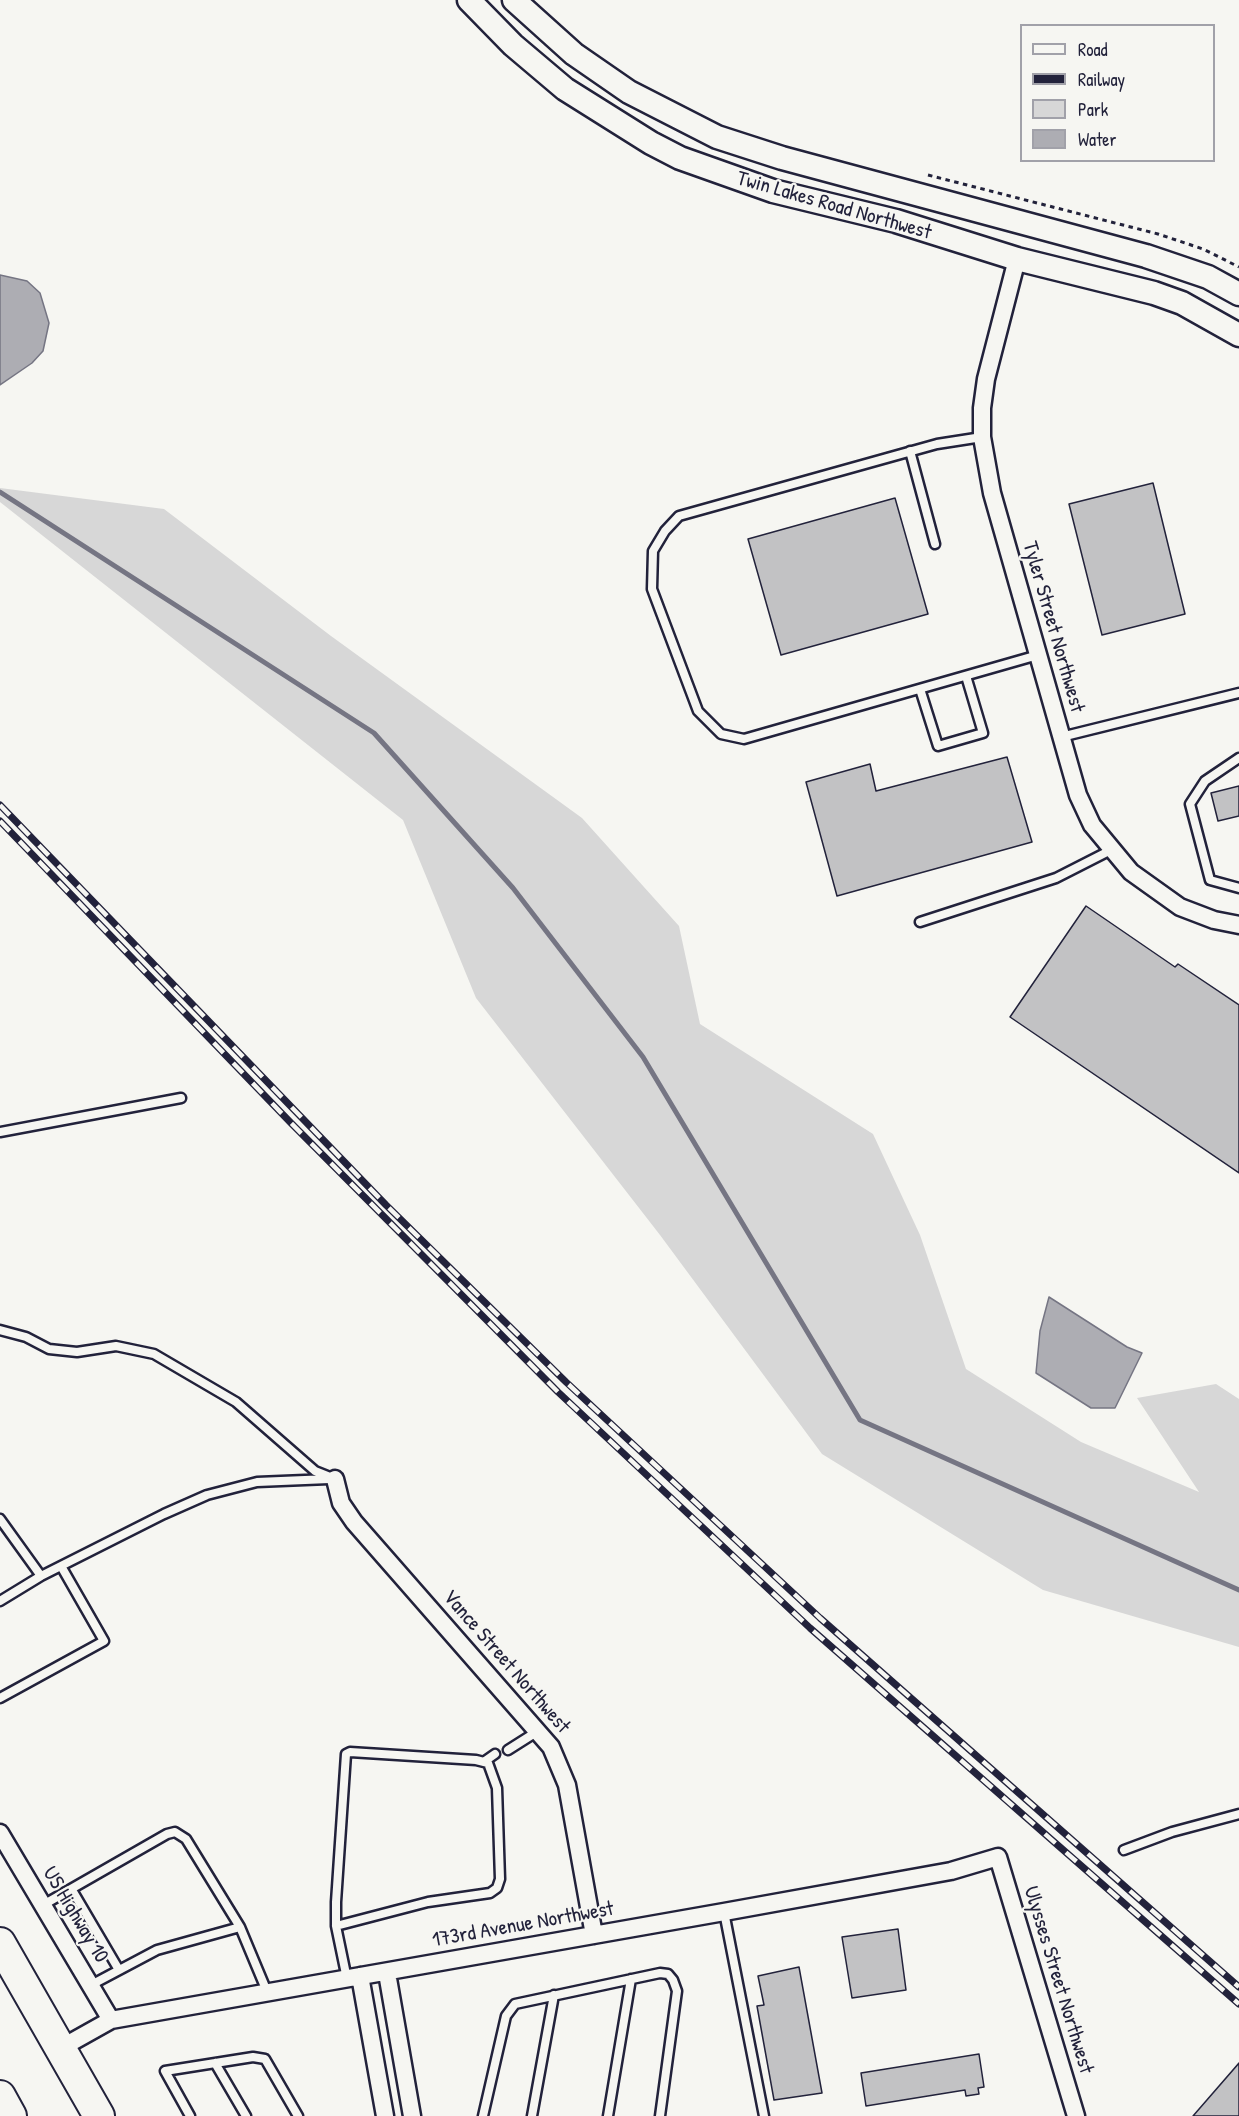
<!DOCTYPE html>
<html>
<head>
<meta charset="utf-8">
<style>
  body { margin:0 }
  #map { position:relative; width:1239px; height:2116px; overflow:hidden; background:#f6f6f2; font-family:"Patrick Hand",sans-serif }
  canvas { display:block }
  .legend { position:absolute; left:1020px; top:24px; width:195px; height:138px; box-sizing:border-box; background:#f6f6f2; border:2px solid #a1a1a9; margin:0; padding:8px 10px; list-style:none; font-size:18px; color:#22223b }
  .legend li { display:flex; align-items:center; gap:12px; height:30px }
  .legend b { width:30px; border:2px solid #a1a1a9 }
</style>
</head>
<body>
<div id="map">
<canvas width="1239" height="2116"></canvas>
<ul class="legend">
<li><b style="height:8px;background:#f6f6f2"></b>Road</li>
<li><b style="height:8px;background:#22223b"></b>Railway</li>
<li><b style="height:16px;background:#d7d7d7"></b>Park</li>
<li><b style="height:16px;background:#adadb3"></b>Water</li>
</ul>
</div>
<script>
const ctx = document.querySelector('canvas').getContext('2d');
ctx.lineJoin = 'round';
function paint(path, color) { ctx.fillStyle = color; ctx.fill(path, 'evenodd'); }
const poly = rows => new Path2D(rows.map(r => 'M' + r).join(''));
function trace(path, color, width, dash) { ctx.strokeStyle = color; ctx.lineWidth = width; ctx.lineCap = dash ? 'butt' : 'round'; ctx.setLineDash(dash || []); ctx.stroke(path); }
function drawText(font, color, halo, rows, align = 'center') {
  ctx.font = font + ' "Patrick Hand",sans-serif'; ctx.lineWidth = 4.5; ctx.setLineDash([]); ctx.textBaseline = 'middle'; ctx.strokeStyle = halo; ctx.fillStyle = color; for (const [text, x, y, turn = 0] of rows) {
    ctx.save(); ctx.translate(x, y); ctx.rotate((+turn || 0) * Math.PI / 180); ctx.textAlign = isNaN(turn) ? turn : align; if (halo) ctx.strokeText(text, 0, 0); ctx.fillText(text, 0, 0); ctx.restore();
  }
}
paint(poly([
  [0,488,164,509,331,636,582,818,679,926,700,1024,873,1134,920,1235,966,1369,1081,1442,1199,1492,1137,1398,1216,1384,1239,1399,1239,1647,1043,1590,822,1454,660,1235,476,998,403,820,0,502]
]), '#d7d7d7');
const water = poly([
  [0,275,27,281,40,293,49,323,43,351,32,363,0,385,0,275],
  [1049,1297,1127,1347,1142,1353,1115,1408,1091,1408,1036,1373,1040,1331,1049,1297]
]);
paint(water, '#adadb3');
trace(water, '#757583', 1.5);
trace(poly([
  [0,492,374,733,513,888,643,1057,860,1420,1239,1590]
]), '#757583', 5);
const building = poly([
  [1153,483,1185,614,1102,635,1069,504,1153,483],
  [895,498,928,614,781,655,748,539,895,498],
  [1007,757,1032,842,837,896,806,782,870,764,876,791,1007,757],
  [1239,786,1239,816,1218,821,1211,793,1239,786],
  [1086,906,1175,967,1178,964,1239,1005,1239,1173,1010,1017,1086,906],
  [898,1929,906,1990,852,1998,842,1937,898,1929],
  [799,1967,822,2093,774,2100,757,2006,764,2005,758,1976,799,1967],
  [979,2054,984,2087,978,2088,979,2094,966,2096,965,2090,866,2106,861,2073,979,2054],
  [1239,2063,1239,2116,1193,2116,1239,2063]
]);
paint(building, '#c2c2c4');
trace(building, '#22223b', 1.5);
const lane = poly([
  [982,437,937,444,679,516,665,531,653,551,652,589,698,711,721,734,744,739,1038,655],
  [910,451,935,544],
  [920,689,938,746,983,733,966,676],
  [1061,737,1239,693],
  [1239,758,1205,781,1190,804,1210,880,1239,888],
  [920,922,1056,878,1111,850],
  [0,1132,181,1098],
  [0,1330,26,1337,49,1349,77,1352,116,1346,154,1354,236,1402,315,1471,335,1479],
  [0,1519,41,1576],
  [0,1601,41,1576,164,1514,207,1495,257,1482,329,1479],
  [0,1698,104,1641,61,1566],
  [508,1750,538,1731],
  [485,1761,495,1754],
  [1124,1850,1172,1832,1239,1814],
  [72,1890,119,1970],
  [43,1905,167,1834,175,1832,186,1839,240,1927],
  [724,1912,764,2116],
  [336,1926,428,1902,490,1893,497,1888,500,1879,497,1788,488,1763,476,1760,350,1752,346,1754,336,1902,336,1926,347,1979],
  [91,1985,157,1950,240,1927,268,1994],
  [215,2063,246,2116],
  [190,2116,165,2071,253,2057,265,2059,298,2116],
  [483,2116,506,2016,515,2004,660,1973,668,1974,673,1980,677,1991,660,2116],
  [532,2116,554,1995],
  [608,2116,631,1979]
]);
const street = poly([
  [1017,259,986,379,982,408,982,437,992,493,1078,795,1092,825,1131,872,1180,907,1214,920,1239,925],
  [335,1479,341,1503,354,1522,551,1747,567,1785,594,1935],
  [0,1833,111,2020],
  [387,1973,412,2116],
  [360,1976,385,2116],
  [61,2048,111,2020,724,1912,951,1871,998,1857,1076,2116]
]);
const secondary = poly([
  [469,0,513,45,565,89,651,143,680,158,773,191,896,221,1017,259,1154,293,1182,303,1239,335],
  [514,0,574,54,629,92,717,137,782,158,1146,256,1208,277,1239,294]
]);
const highway = poly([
  [0,1943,99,2116],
  [0,2096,11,2116]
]);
trace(lane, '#22223b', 13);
trace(street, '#22223b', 21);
trace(secondary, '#22223b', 27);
trace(highway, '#22223b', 34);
trace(poly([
  [928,175,1158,234,1203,249,1239,267]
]), '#22223b', 3, [4.5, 4.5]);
trace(lane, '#f6f6f2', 8);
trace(street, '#f6f6f2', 16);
trace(secondary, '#f6f6f2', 22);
trace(highway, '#f6f6f2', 30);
const rail = poly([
  [0,805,386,1205,566,1382,820,1618,1239,1987],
  [0,821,291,1123,558,1392,810,1628,1239,2004]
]);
trace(rail, '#22223b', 7);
trace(rail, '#f6f6f2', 4.5, [14]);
drawText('21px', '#22223b', '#f6f6f2', [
  ["Twin Lakes Road Northwest",834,206,16],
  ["Tyler Street Northwest",1053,627,74],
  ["Vance Street Northwest",506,1662,49],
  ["US Highway 10",75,1915,59],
  ["173rd Avenue Northwest",523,1925,-10],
  ["Ulysses Street Northwest",1058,1980,73]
]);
</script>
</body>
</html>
